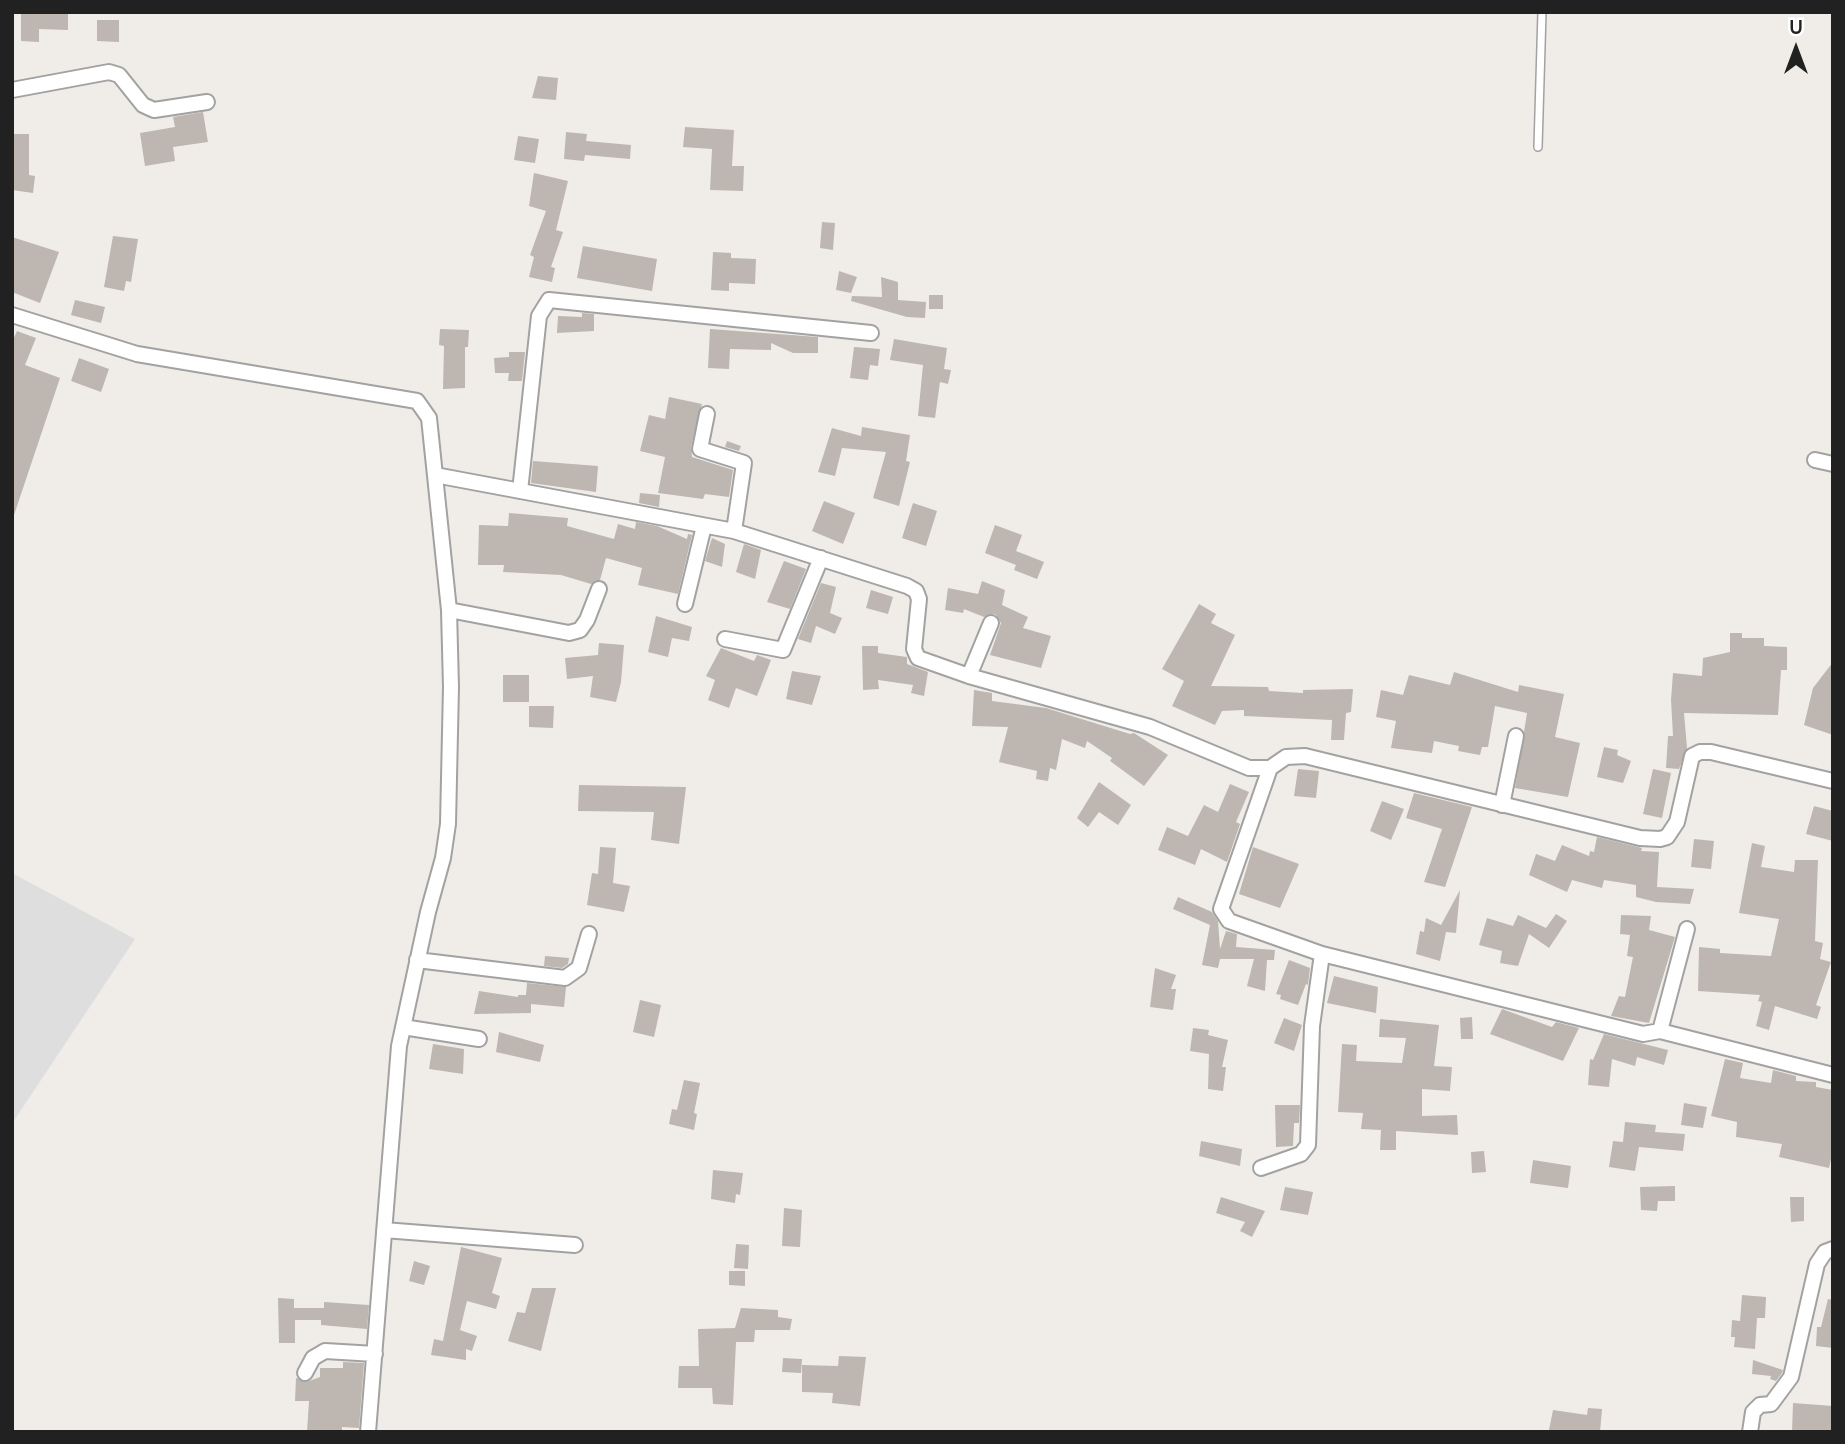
<!DOCTYPE html>
<html>
<head>
<meta charset="utf-8">
<style>
  body { margin:0 }
  #map { position:relative; width:1845px; height:1444px; overflow:hidden; background:#f0ede8; font-family:Cabin,sans-serif }
  canvas { display:block }
  .frame { position:absolute; inset:0; border:14px solid #212121; pointer-events:none }
  .north { position:absolute; left:1761px; top:14px; width:70px; height:70px; -webkit-text-stroke:5px #fff; paint-order:stroke; rotate:0deg; font-size:19px; font-weight:700; line-height:28px; text-align:center; color:#212121 }
  .north::after { content:''; display:block; margin:auto; width:24px; height:32px; background:#212121; clip-path:polygon(50% 0,100% 100%,50% 72%,0 100%) }
</style>
</head>
<body>
<div id="map">
<canvas width="1845" height="1444"></canvas>
<div class="frame"></div>
<div class="north">U</div>
</div>
<script>
const ctx = document.querySelector('canvas').getContext('2d');
ctx.lineJoin = 'round';
function paint(path, color) { ctx.fillStyle = color; ctx.fill(path, 'evenodd'); }
const poly = rows => new Path2D(rows.map(r => 'M' + r).join(''));
function trace(path, color, width, dash) { ctx.strokeStyle = color; ctx.lineWidth = width; ctx.lineCap = dash ? 'butt' : 'round'; ctx.setLineDash(dash || []); ctx.stroke(path); }
paint(poly([
  [12,873,135,939,13,1122,12,1122]
]), '#dedede');
paint(poly([
  [21,12,68,12,68,30,39,29,39,42,21,41],
  [97,20,119,20,119,42,97,41],
  [538,76,558,78,556,100,532,98],
  [203,112,208,142,173,147,175,161,145,166,140,133,175,127,173,117],
  [685,127,734,130,732,166,744,166,743,191,710,190,712,149,683,147],
  [566,132,587,134,586,141,631,145,630,159,585,155,584,161,564,159],
  [12,134,29,134,29,175,35,176,33,193,12,190],
  [518,136,539,139,535,163,514,160],
  [534,173,568,181,556,230,563,232,551,267,555,268,552,282,529,277,534,257,530,255,546,211,529,206],
  [822,222,835,223,833,250,820,248],
  [113,236,138,239,131,282,126,281,124,291,104,287],
  [12,237,59,252,40,303,12,292],
  [583,246,657,259,652,291,577,278],
  [713,252,731,253,731,258,756,259,755,284,729,283,729,291,711,290],
  [839,271,857,277,851,293,836,290],
  [881,277,898,282,898,300,926,302,925,318,907,317,851,301,852,296,882,297],
  [929,295,943,295,943,309,929,309],
  [75,300,105,307,101,323,71,315],
  [582,313,594,314,594,331,557,333,558,316,582,317],
  [440,329,469,330,468,347,465,347,465,388,443,389,444,346,439,345],
  [710,329,818,337,818,353,793,353,771,343,771,350,730,349,729,369,708,368],
  [17,331,36,338,25,365,60,378,14,515,12,342],
  [894,339,947,348,944,369,951,370,948,384,940,382,935,418,918,416,923,365,890,360],
  [854,347,880,349,878,366,870,365,868,380,850,378],
  [509,352,525,352,522,381,508,381,509,373,495,373,494,358,509,357],
  [79,358,109,369,101,392,71,381],
  [669,397,702,404,691,447,692,457,733,470,729,497,705,494,703,499,658,493,665,457,640,451,649,415,665,419],
  [862,427,910,435,906,461,910,462,899,506,873,498,886,452,842,448,835,476,818,472,832,428,861,436],
  [727,441,741,446,739,451,725,447],
  [533,461,598,466,596,492,531,483],
  [640,493,660,495,659,507,639,503],
  [824,501,855,513,843,544,812,531],
  [913,503,937,511,926,546,902,538],
  [509,513,568,518,567,526,614,539,618,524,635,529,636,522,657,526,687,539,688,534,692,535,678,594,638,585,642,568,606,558,600,580,591,584,561,575,503,572,504,565,478,565,479,525,508,526],
  [995,525,1022,535,1016,551,1044,562,1037,579,1014,570,1016,565,985,553],
  [712,538,725,544,722,567,705,561],
  [744,544,761,550,755,579,736,572],
  [784,561,806,569,790,609,767,602],
  [982,581,1005,590,1002,605,1028,617,1023,628,1051,636,1041,668,990,655,1001,623,995,614,984,617,964,609,963,613,945,610,948,588,978,594],
  [821,583,836,587,830,613,842,618,835,634,816,626,811,643,798,639],
  [871,590,893,597,888,614,866,608],
  [1199,604,1216,614,1211,623,1235,635,1211,686,1268,687,1269,691,1303,693,1303,690,1353,689,1351,712,1346,713,1344,740,1331,740,1332,720,1244,716,1244,710,1222,711,1215,725,1172,706,1184,681,1162,669],
  [656,616,692,627,689,641,672,638,668,657,648,652],
  [1730,633,1742,633,1742,638,1764,638,1764,646,1787,647,1787,670,1781,670,1778,715,1684,713,1687,748,1679,769,1666,768,1668,736,1673,736,1671,700,1673,673,1702,676,1703,658,1730,652],
  [599,643,624,645,621,682,616,702,590,697,593,676,567,679,565,658,598,655],
  [862,646,878,646,878,653,907,657,907,664,928,672,924,696,911,693,913,685,878,680,879,689,863,690],
  [721,648,754,661,757,655,771,660,757,696,736,688,729,708,708,700,715,680,706,676],
  [1833,662,1833,735,1804,725,1813,688],
  [792,671,821,676,812,705,786,699],
  [1454,672,1518,692,1519,685,1564,694,1555,737,1580,743,1568,797,1515,788,1527,713,1495,706,1488,747,1482,747,1480,755,1458,751,1459,746,1434,741,1432,753,1391,748,1396,721,1376,717,1381,690,1403,695,1409,675,1450,685],
  [503,675,529,675,529,702,503,702],
  [974,690,992,693,992,701,1046,708,1130,734,1134,733,1168,755,1144,786,1110,761,1112,758,1087,741,1085,748,1062,739,1056,770,1050,768,1048,781,1036,779,1037,771,999,762,1008,727,972,726],
  [529,706,554,706,553,728,529,727],
  [1604,747,1618,750,1617,755,1631,761,1623,783,1597,777],
  [1298,769,1319,771,1316,798,1294,796],
  [1653,769,1671,773,1662,818,1643,814],
  [1099,782,1131,805,1118,825,1099,812,1088,827,1077,818],
  [1230,784,1249,792,1236,822,1240,824,1227,862,1201,849,1195,865,1158,850,1167,827,1188,836,1204,805,1218,812],
  [579,785,686,787,679,844,651,840,654,812,578,811],
  [1414,793,1472,807,1445,887,1424,882,1442,829,1406,818],
  [1382,801,1404,809,1391,840,1370,831],
  [1814,806,1833,811,1833,841,1806,834],
  [1597,837,1642,848,1641,851,1659,852,1657,887,1694,889,1690,904,1656,902,1636,897,1636,885,1604,880,1602,888,1572,880,1567,892,1529,875,1536,854,1555,861,1562,845,1589,856,1590,851,1594,852],
  [1694,839,1714,841,1711,869,1691,867],
  [1752,843,1765,846,1761,867,1794,872,1795,860,1818,860,1815,941,1823,943,1820,959,1831,962,1816,1005,1821,1007,1817,1019,1775,1006,1769,1030,1756,1026,1762,1002,1758,1001,1760,995,1698,991,1699,947,1720,949,1720,953,1771,956,1779,919,1739,913],
  [600,847,616,848,613,883,630,886,624,912,587,905,592,873,598,874],
  [1253,847,1299,864,1280,908,1239,894],
  [1460,890,1456,933,1446,932,1440,961,1416,954,1420,931,1424,932,1426,918,1441,925],
  [1178,897,1212,912,1218,921,1220,949,1226,931,1237,934,1236,947,1275,950,1274,960,1267,960,1265,991,1247,986,1254,959,1220,959,1218,968,1202,965,1210,925,1173,909],
  [1556,914,1567,921,1549,948,1529,934,1518,966,1500,963,1502,951,1479,945,1487,918,1513,926,1518,915,1546,928],
  [1621,915,1651,916,1649,930,1675,937,1649,1023,1611,1016,1619,996,1625,997,1633,957,1627,956,1630,935,1620,934],
  [545,956,569,958,568,964,562,968,544,966],
  [1289,960,1310,968,1308,985,1306,984,1298,1005,1280,999,1281,995,1276,994],
  [1155,968,1176,975,1171,989,1176,989,1173,1010,1150,1007],
  [1334,976,1378,987,1376,1013,1327,1003],
  [527,983,566,987,564,1007,531,1004,531,1013,474,1014,479,991,518,997,518,995,526,995],
  [640,1000,661,1005,654,1037,633,1032],
  [1502,1009,1552,1027,1556,1022,1579,1028,1563,1061,1490,1034],
  [1472,1017,1473,1039,1461,1039,1460,1018],
  [1284,1018,1302,1025,1294,1051,1274,1043],
  [1380,1019,1439,1025,1434,1066,1452,1067,1450,1091,1422,1089,1422,1116,1457,1115,1458,1135,1396,1131,1396,1150,1380,1150,1381,1130,1361,1129,1363,1113,1338,1112,1342,1044,1357,1045,1356,1061,1402,1063,1406,1038,1379,1037],
  [1193,1028,1209,1030,1208,1035,1228,1040,1222,1067,1226,1067,1223,1091,1208,1089,1209,1054,1190,1051],
  [499,1032,544,1045,540,1062,496,1052],
  [1604,1034,1668,1050,1664,1065,1637,1057,1635,1066,1612,1059,1609,1087,1588,1085,1590,1059,1593,1060],
  [433,1044,464,1049,463,1074,429,1069],
  [1725,1059,1743,1063,1740,1078,1771,1083,1773,1070,1796,1076,1796,1081,1816,1082,1816,1087,1833,1090,1833,1150,1829,1168,1779,1157,1782,1144,1736,1137,1737,1122,1711,1116],
  [684,1080,700,1083,694,1113,697,1114,694,1130,669,1124,672,1109,677,1110],
  [1684,1103,1707,1107,1703,1128,1681,1125],
  [1275,1105,1300,1105,1299,1123,1294,1123,1293,1146,1276,1147],
  [1625,1122,1656,1125,1655,1132,1685,1134,1683,1151,1639,1147,1635,1171,1609,1167,1613,1141,1623,1142],
  [1201,1141,1242,1149,1240,1166,1199,1156],
  [1484,1151,1486,1172,1472,1173,1471,1152],
  [1533,1160,1571,1166,1568,1188,1530,1183],
  [713,1170,743,1173,740,1195,736,1194,735,1203,711,1199],
  [1675,1186,1675,1201,1658,1201,1657,1211,1641,1210,1640,1187],
  [1285,1187,1313,1192,1308,1215,1280,1210],
  [1221,1197,1265,1211,1252,1237,1240,1231,1245,1222,1216,1213],
  [1790,1197,1804,1197,1804,1221,1791,1222],
  [784,1208,802,1210,800,1247,782,1246],
  [736,1244,749,1245,748,1269,734,1268],
  [461,1247,502,1258,492,1293,500,1296,496,1309,467,1301,460,1330,477,1336,472,1351,466,1349,466,1360,431,1355,434,1339,443,1341],
  [414,1261,430,1266,424,1285,409,1281],
  [729,1271,745,1271,745,1286,729,1285],
  [532,1288,556,1288,541,1351,508,1341,517,1312,525,1313],
  [1742,1295,1766,1297,1765,1318,1757,1318,1755,1349,1734,1347,1735,1337,1731,1337,1732,1320,1740,1321],
  [278,1298,294,1299,294,1308,324,1308,324,1302,369,1305,367,1329,321,1325,321,1320,295,1320,295,1343,279,1343],
  [1828,1299,1833,1300,1833,1348,1816,1346,1817,1327,1821,1327],
  [741,1308,778,1310,778,1317,792,1319,790,1330,755,1330,754,1342,736,1342,733,1405,713,1404,712,1388,678,1388,679,1366,699,1366,698,1329,735,1328],
  [839,1356,866,1357,860,1406,832,1403,833,1393,802,1392,802,1365,838,1366],
  [783,1358,802,1359,801,1373,782,1372],
  [1753,1360,1783,1370,1782,1373,1776,1381,1770,1379,1771,1376,1752,1374],
  [343,1362,364,1363,359,1428,342,1427,342,1432,307,1432,309,1401,295,1401,296,1378,309,1381,320,1377,320,1368,343,1368],
  [1793,1403,1833,1406,1833,1432,1792,1432],
  [1588,1408,1602,1409,1600,1432,1549,1430,1553,1410,1587,1415]
]), '#bdb6b1');
const lane = poly([
  [1538,147,1542,12]
]);
const street = poly([
  [12,90,109,72,119,75,143,105,154,110,207,102],
  [12,315,137,354,417,401,429,418,449,610,451,687,448,824,443,858,428,912,399,1046,368,1432],
  [707,414,700,449,744,463,734,531],
  [1815,460,1833,464],
  [435,475,734,531,907,586,916,591,919,599,914,649,918,658,969,676,1150,727,1249,768,1270,768,1286,757,1305,756,1640,838,1660,839,1667,837,1677,822,1692,756,1700,752,1711,752,1833,781],
  [520,491,539,316,549,300,871,333],
  [685,604,704,526],
  [449,610,569,633,580,630,587,620,599,589],
  [725,639,783,650,821,558],
  [969,676,991,623],
  [1270,768,1221,909,1229,921,1322,954,1643,1034,1660,1031,1833,1075],
  [1502,805,1516,736],
  [417,960,565,978,579,968,589,934],
  [403,1027,479,1039],
  [1660,1031,1687,929],
  [1261,1168,1301,1154,1308,1145,1312,1026,1322,954],
  [384,1230,575,1245],
  [305,1373,313,1358,325,1351,375,1354],
  [1750,1432,1753,1412,1760,1405,1771,1404,1791,1377,1817,1264,1825,1252,1833,1249]
]);
trace(lane, '#a2a2a2', 10);
trace(street, '#a2a2a2', 18);
trace(lane, '#fff', 7);
trace(street, '#fff', 14);
</script>
</body>
</html>
